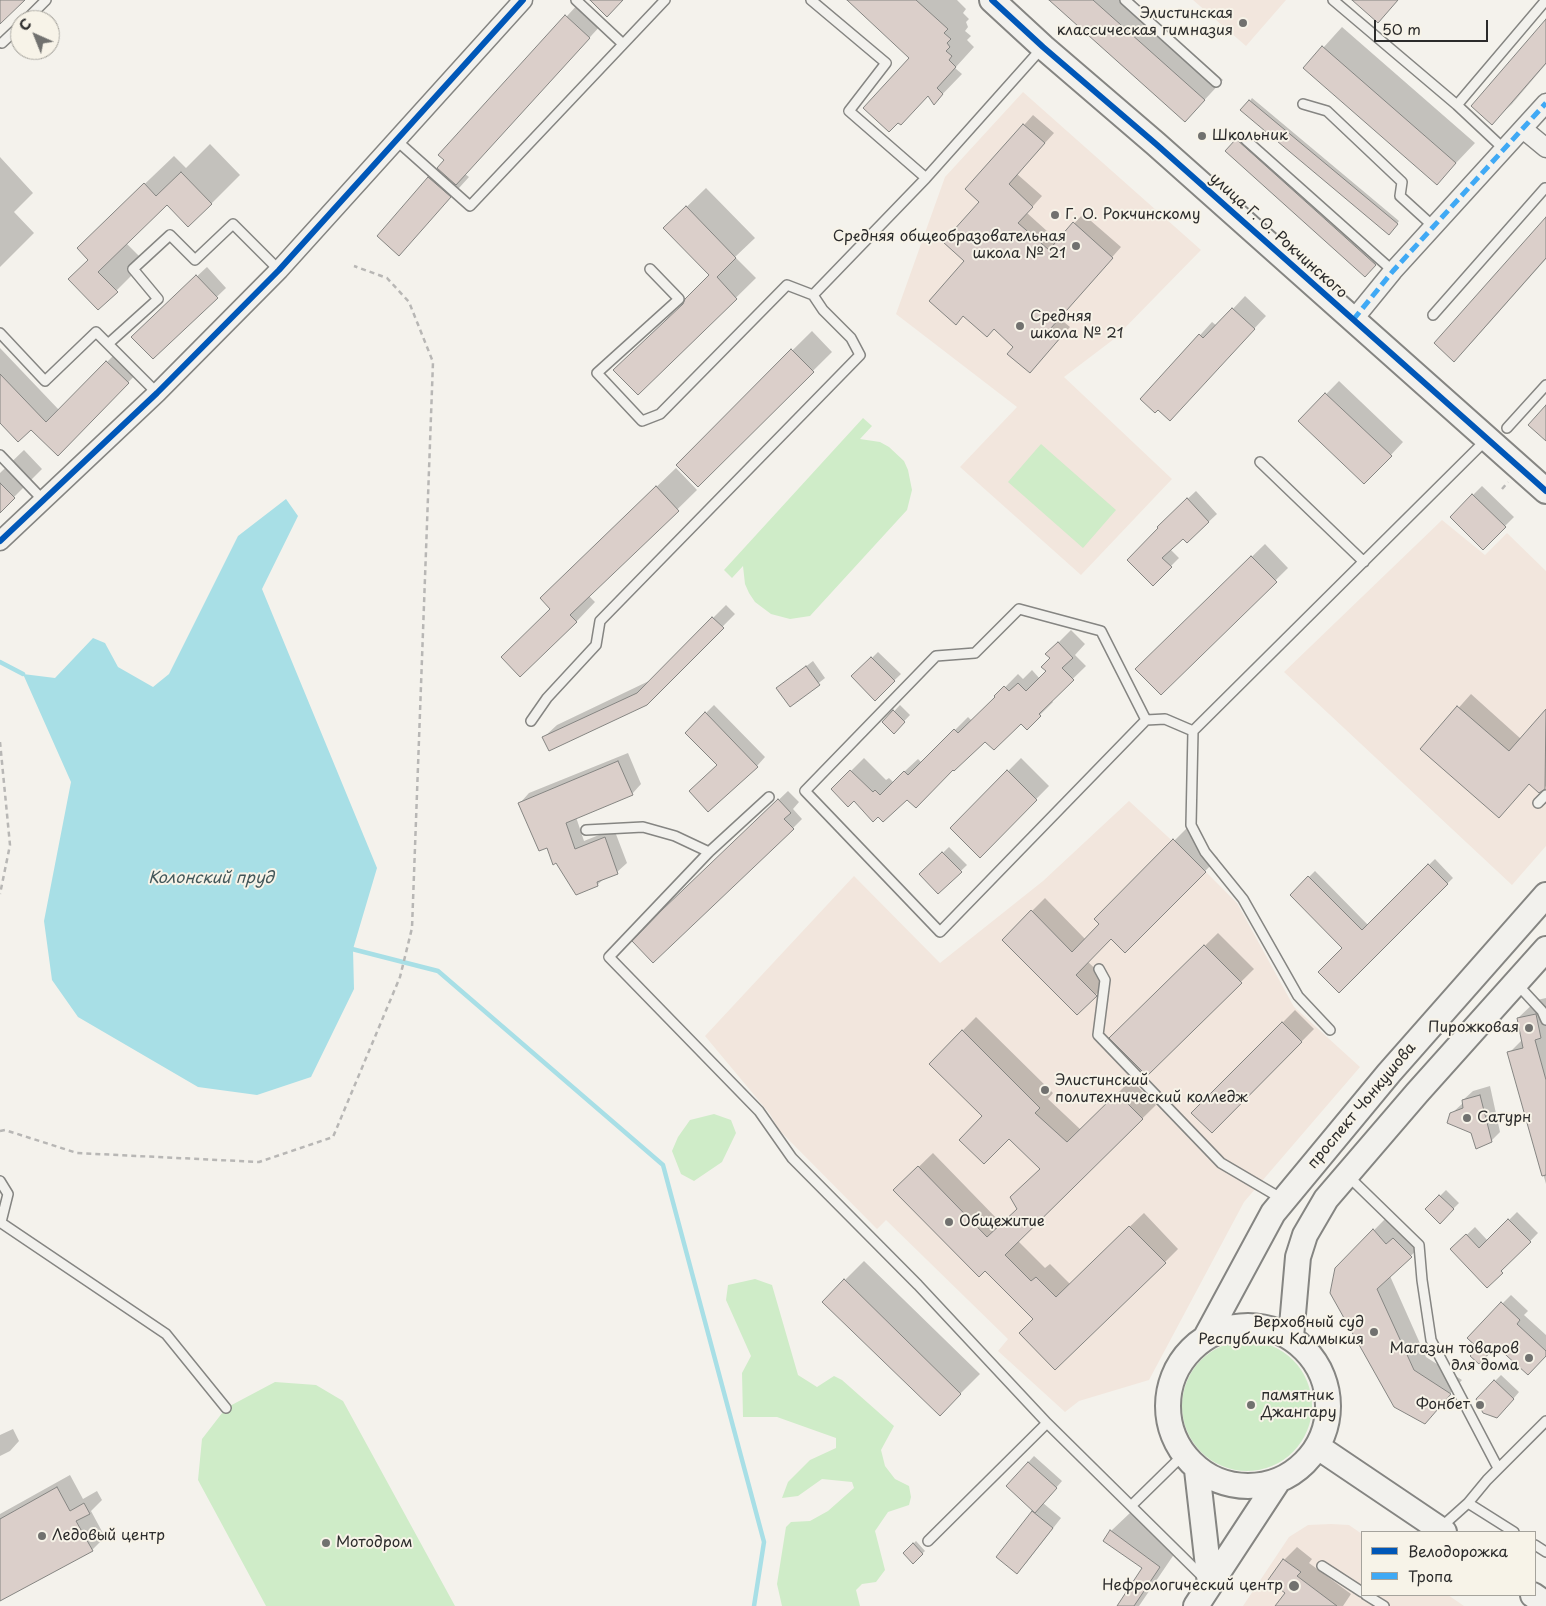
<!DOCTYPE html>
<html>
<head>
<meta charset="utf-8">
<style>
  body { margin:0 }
  #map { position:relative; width:1546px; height:1606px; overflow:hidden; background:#f4f2ec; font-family:"Playpen Sans",sans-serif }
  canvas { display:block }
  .legend { position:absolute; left:1361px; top:1531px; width:175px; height:65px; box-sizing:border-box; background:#f7f3e8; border:1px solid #a5a39c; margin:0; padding:6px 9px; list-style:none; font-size:15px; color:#2b2b2b }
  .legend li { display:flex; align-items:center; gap:10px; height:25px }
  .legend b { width:25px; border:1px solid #a5a39c }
  .north { position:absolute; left:10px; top:10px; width:50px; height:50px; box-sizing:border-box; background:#f7f3e8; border:1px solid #a5a39c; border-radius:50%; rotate:316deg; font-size:14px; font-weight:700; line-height:20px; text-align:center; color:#2b2b2b }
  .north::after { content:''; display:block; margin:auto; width:18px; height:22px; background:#71716f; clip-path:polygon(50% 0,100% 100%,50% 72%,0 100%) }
  .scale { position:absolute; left:1374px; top:20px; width:114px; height:22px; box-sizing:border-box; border:2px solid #2b2b2b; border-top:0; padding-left:6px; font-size:15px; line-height:18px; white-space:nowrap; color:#2b2b2b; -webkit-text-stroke:4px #f7f3e8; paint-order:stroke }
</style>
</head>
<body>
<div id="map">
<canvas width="1546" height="1606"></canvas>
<ul class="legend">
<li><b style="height:6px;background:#0057b8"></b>Велодорожка</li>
<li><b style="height:6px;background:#3fa9f5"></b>Тропа</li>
</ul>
<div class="north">С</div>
<div class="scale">50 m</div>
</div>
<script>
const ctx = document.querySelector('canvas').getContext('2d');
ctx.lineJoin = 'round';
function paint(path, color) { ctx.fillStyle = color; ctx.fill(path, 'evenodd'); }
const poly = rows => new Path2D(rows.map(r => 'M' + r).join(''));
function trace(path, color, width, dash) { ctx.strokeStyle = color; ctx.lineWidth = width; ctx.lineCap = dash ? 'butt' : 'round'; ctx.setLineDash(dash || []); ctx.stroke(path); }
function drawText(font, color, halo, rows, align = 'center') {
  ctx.font = font + ' "Playpen Sans",sans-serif'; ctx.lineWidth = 4; ctx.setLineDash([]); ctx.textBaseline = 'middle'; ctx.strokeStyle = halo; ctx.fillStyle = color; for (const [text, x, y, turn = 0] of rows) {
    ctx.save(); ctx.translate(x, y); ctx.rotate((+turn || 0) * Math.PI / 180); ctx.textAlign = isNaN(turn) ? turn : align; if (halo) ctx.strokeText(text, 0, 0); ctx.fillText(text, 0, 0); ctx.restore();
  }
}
paint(poly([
  [1193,0,1286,0,1246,46],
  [1023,92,1201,250,1114,339,1064,377,1172,479,1081,575,960,467,1017,407,896,314,945,177],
  [1442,520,1485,555,1507,533,1546,571,1546,846,1512,885,1284,672],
  [1129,801,1206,872,1237,903,1294,1007,1360,1067,1244,1202,1149,1380,1079,1401,1065,1412,998,1351,1008,1339,886,1220,877,1229,778,1129,770,1114,705,1036,854,876,940,963,1043,881],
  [1331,1524,1349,1525,1362,1534,1362,1595,1448,1595,1464,1606,1243,1606,1289,1537,1308,1525]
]), '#f2e6dd');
paint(poly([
  [863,418,872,426,860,439,880,442,889,447,904,461,908,470,912,490,907,510,810,616,790,619,771,614,755,602,749,593,745,584,743,566,732,578,724,570],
  [1041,444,1116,510,1083,548,1008,482],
  [714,1114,731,1120,736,1133,722,1162,694,1181,681,1174,672,1151,678,1137,690,1120],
  [755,1279,772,1285,798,1375,817,1387,834,1376,842,1380,894,1426,881,1450,885,1466,895,1479,909,1486,911,1497,909,1505,888,1512,875,1531,885,1570,876,1582,862,1584,856,1590,860,1606,782,1606,777,1584,786,1527,791,1522,810,1521,828,1511,854,1488,852,1482,822,1479,798,1496,782,1498,788,1482,810,1460,836,1448,836,1438,777,1417,743,1417,742,1373,751,1356,726,1300,728,1285],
  '1182 1406a65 65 0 1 1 130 0a65 65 0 1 1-130 0Z',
  [275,1382,316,1385,343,1401,455,1606,266,1606,198,1480,202,1439,226,1408]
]), '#cfecc8');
paint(poly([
  [286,499,298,516,262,589,377,868,353,949,354,989,311,1077,257,1095,198,1087,78,1017,52,980,44,921,71,782,23,674,55,678,93,638,105,643,118,667,153,687,169,674,238,536]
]), '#a8dfe6');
paint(poly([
  [848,0,957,0,966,9,963,13,969,19,966,22,968,27,965,31,971,36,967,40,974,47,955,68,962,74,934,103,911,58],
  [1051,0,1134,0,1223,80,1185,121],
  [579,3,602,24,465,174,469,177,399,254,378,236,439,168,446,160,440,155],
  [1546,21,1546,64,1512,104,1492,123],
  [1342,27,1475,143,1437,183,1305,68],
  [1252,98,1399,221,1392,230,1250,101],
  [1033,115,1054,133,1017,174,1042,196,1027,213,1058,241,1083,214,1121,247,1059,318,1070,327,1039,362,1015,347,966,261,981,202,967,189],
  [1239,137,1377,262,1365,276,1227,151],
  [210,144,240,175,211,204,167,204,126,243,145,262,98,309,89,260,107,220,174,156,186,168],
  [0,157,33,193,14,212,34,233,0,267],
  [706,188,755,238,735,257,756,278,638,394,685,303,711,275,665,228],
  [1546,219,1546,259,1473,341,1454,360],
  [207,267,226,288,153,358,142,327],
  [1245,296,1266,316,1182,406,1142,399,1212,322,1217,326],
  [812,331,832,352,698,485,677,465],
  [0,348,59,410,120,349,141,369,71,442,31,428,0,421],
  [1339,381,1403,442,1377,470,1300,421],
  [24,450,42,469,0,511,0,473],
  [676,468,697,490,589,596,595,602,576,622,552,609,561,579],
  [1482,486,1514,517,1483,548,1451,517],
  [1196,491,1217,514,1187,542,1183,537,1170,549,1179,558,1153,584,1166,519],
  [1265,544,1288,568,1161,693,1137,669],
  [726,605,735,614,646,704,544,737,557,725,651,680],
  [1071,630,1085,644,1075,655,1086,666,1051,700,1053,702,1027,728,1021,722,985,740,907,798,854,799,833,789,864,758,886,780,889,778,893,782,918,759,922,763,968,717,972,721,1018,674,1023,679,1032,670,1040,679,1047,671,1051,658,1047,654],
  [878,652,901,674,875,699,853,677],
  [813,661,825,678,791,705,778,688],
  [1471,694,1521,739,1546,711,1546,786,1544,788,1422,749],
  [714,705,765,757,757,766,718,765,686,733],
  [900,705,910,715,894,732,884,722],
  [628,753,641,784,632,794,576,817,584,841,614,829,627,863,617,872,605,878,597,885,548,847,520,803,529,793],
  [1021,758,1049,786,980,856,952,828],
  [788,791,799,802,793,809,802,819,793,828,673,901],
  [1187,828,1218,858,1125,952,1111,938,1087,961,1109,982,1077,1013,1003,940,1045,898,1086,940,1101,924,1096,919],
  [949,847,967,865,938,893,921,874],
  [1435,859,1453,878,1339,991,1344,948,1291,895,1315,871,1368,925],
  [1218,933,1254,969,1147,1075,1111,1038],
  [1546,998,1546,1184,1509,1053,1523,1039,1518,1018,1537,1000],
  [1295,1010,1314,1029,1212,1132,1193,1113],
  [976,1017,1053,1093,1048,1099,1081,1130,1131,1080,1156,1105,1018,1241,1045,1268,1050,1264,1070,1284,1144,1213,1178,1249,1165,1262,1035,1318,986,1270,895,1190,933,1153,1002,1224,1018,1209,1041,1168,1009,1137,984,1116,930,1064],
  [1490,1086,1500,1132,1491,1141,1472,1132,1451,1114,1463,1103,1463,1100,1473,1091],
  [1446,1190,1459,1203,1440,1222,1427,1209],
  [1517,1212,1538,1233,1487,1286,1452,1249,1475,1227,1488,1241],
  [1386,1218,1399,1232,1406,1226,1424,1243,1390,1276,1426,1357,1462,1380,1425,1422,1336,1269],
  [864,1261,980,1374,940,1414,824,1301],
  [1511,1295,1528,1311,1524,1315,1546,1335,1546,1354,1496,1345,1479,1348,1468,1338],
  [1501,1375,1519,1392,1503,1411,1495,1381],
  [13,1429,19,1441,10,1451,0,1456,0,1435],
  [1034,1456,1062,1481,1043,1503,1061,1518,1026,1563,1017,1572,998,1557,1034,1511,1007,1486],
  [70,1475,83,1499,97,1491,102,1500,91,1511,105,1537,92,1550,0,1600,0,1514],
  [1131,1512,1179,1547,1139,1606,1118,1606,1143,1568,1105,1541,1111,1531],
  [916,1541,925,1551,913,1562,904,1553],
  [1297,1547,1312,1559,1309,1563,1351,1594,1343,1606,1277,1606,1287,1592,1284,1560]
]), '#0003');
trace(poly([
  [0,662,23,674],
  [352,949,438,971,663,1165,764,1542,754,1606]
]), '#a8dfe6', 4.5);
const building = poly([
  [0,0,25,0,0,24,0,0],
  [590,0,623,0,607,17,590,0],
  [847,0,916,0,948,29,944,33,951,39,947,43,950,47,946,51,952,56,949,60,956,67,937,88,943,94,934,105,928,96,901,125,898,123,889,132,863,108,909,58,847,0],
  [1049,0,1093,0,1205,100,1185,122,1049,0],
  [1352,0,1398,0,1378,23,1352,0],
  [565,15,590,38,456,185,437,168,444,160,438,155,565,15],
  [1546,19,1546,63,1492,125,1471,106,1546,19],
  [1322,46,1456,163,1437,185,1303,68,1322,46],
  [1249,100,1398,224,1389,235,1240,110,1249,100],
  [1023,124,1045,143,1009,184,1033,207,1018,223,1049,250,1073,222,1113,258,1051,328,1061,337,1030,373,1007,354,1013,347,994,329,987,337,963,316,956,325,929,301,964,261,943,242,979,202,965,189,1023,124],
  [1236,139,1376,265,1365,277,1225,151,1236,139],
  [181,172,212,204,188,227,167,205,98,272,118,292,98,310,68,279,88,260,77,248,144,183,156,196,181,172],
  [428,177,451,197,399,256,377,236,428,177],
  [686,206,736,258,717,277,737,299,638,395,613,370,683,304,685,299,709,275,663,228,686,206],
  [1546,217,1546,258,1454,362,1434,343,1546,217],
  [196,275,218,298,153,359,131,337,196,275],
  [1232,308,1255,329,1170,421,1158,410,1155,413,1140,399,1199,334,1203,338,1232,308],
  [791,349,814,372,698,487,676,465,791,349],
  [106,361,129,383,58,456,31,430,18,442,0,423,0,374,46,422,106,361],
  [1325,393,1392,456,1364,484,1298,421,1325,393],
  [1546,405,1546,441,1528,425,1546,405],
  [0,483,15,498,0,513,0,483],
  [656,486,679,511,570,615,577,622,520,677,501,657,550,609,540,598,656,486],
  [1472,494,1506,527,1483,550,1450,517,1472,494],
  [1187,498,1209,522,1187,543,1183,539,1162,558,1172,567,1153,586,1127,560,1158,528,1157,527,1187,498],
  [1251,556,1277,582,1161,695,1135,669,1251,556],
  [712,617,724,628,647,705,549,751,542,737,637,693,712,617],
  [1058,642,1073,658,1062,668,1074,680,1039,714,1041,716,1027,730,1021,724,994,750,985,742,954,771,953,770,916,808,907,800,883,822,878,817,873,822,854,801,848,807,831,789,850,770,873,792,875,790,880,795,904,771,908,775,954,729,958,733,995,697,994,696,1004,686,1009,691,1018,683,1026,691,1046,671,1041,667,1050,658,1045,654,1058,642],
  [871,657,895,681,875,701,851,676,871,657],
  [806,666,820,685,790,707,776,688,806,666],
  [1457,706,1509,751,1546,709,1545,789,1539,793,1529,784,1499,818,1420,749,1457,706],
  [893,710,905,722,894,734,882,722,893,710],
  [705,712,758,767,708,812,689,791,717,765,685,733,705,712],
  [618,761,633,795,566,823,575,849,605,837,618,874,597,882,598,886,576,895,556,863,553,865,547,848,539,851,518,803,618,761],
  [1007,770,1037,800,980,858,950,828,1007,770],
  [778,799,791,813,784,819,794,829,653,963,632,941,662,910,778,799],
  [1173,839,1206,872,1125,953,1111,939,1076,975,1097,996,1077,1015,1002,940,1031,910,1072,952,1099,924,1094,919,1173,839],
  [942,852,962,872,938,894,919,874,942,852],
  [1428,864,1448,884,1339,993,1318,972,1342,948,1290,895,1308,876,1362,930,1428,864],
  [1204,945,1242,983,1147,1076,1109,1038,1204,945],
  [1536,1014,1541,1038,1535,1040,1546,1080,1546,1175,1542,1176,1507,1052,1523,1048,1517,1018,1536,1014],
  [1282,1022,1302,1042,1212,1133,1191,1113,1282,1022],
  [962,1030,1040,1108,1035,1113,1067,1142,1117,1093,1143,1119,1005,1255,1031,1281,1036,1277,1056,1297,1129,1226,1166,1263,1055,1370,1019,1333,1033,1319,985,1271,979,1277,893,1190,918,1166,987,1237,1017,1209,1010,1197,1040,1169,1009,1139,984,1164,959,1140,982,1116,929,1064,962,1030],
  [1480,1095,1492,1142,1476,1149,1471,1133,1447,1123,1450,1113,1463,1108,1462,1100,1480,1095],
  [1439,1195,1454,1209,1440,1224,1425,1209,1439,1195],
  [1508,1219,1531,1242,1501,1271,1503,1273,1487,1288,1450,1249,1466,1234,1479,1248,1508,1219],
  [1373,1229,1386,1244,1393,1238,1412,1257,1377,1289,1414,1370,1451,1394,1425,1424,1394,1407,1330,1293,1335,1268,1373,1229],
  [844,1279,961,1394,940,1416,822,1302,844,1279],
  [1501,1302,1520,1320,1517,1324,1546,1351,1546,1356,1528,1375,1496,1346,1479,1364,1470,1356,1478,1348,1467,1338,1501,1302],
  [1494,1380,1514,1399,1497,1418,1483,1413,1476,1399,1494,1380],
  [1028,1462,1057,1488,1035,1513,1006,1486,1028,1462],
  [57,1487,70,1511,84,1503,90,1514,76,1521,93,1551,0,1601,0,1519,57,1487],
  [1032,1511,1053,1528,1017,1574,996,1557,1032,1511],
  [1110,1530,1160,1567,1134,1606,1117,1606,1142,1568,1103,1541,1110,1530],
  [913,1543,923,1554,913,1564,903,1553,913,1543],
  [1283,1559,1301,1572,1297,1576,1337,1606,1275,1606,1285,1593,1268,1580,1283,1559]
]);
paint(building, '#dbcfca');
trace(building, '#858582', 1);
const lane = poly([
  [576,0,623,44],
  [811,0,886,63,849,111,926,178],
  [1125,0,1216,82],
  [1333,0,1457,105],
  [26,20,46,0],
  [2,43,20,26],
  [1303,104,1327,111,1402,182,1400,196,1434,227],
  [396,140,470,206,665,0],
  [1246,140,1393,271],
  [1505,150,1457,105,1546,0],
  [650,269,679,299,597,373,642,421,660,414,787,285,813,295],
  [1433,315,1545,188,1546,189],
  [0,333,45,381,96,332,157,393],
  [108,344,158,299,133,269,170,235,195,260,233,224,279,270],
  [1507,428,1546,385],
  [0,455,43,500],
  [1260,462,1364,562],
  [1146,720,1101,631,1019,609,975,653,936,656,805,791,940,932,1146,720,1165,719,1193,731,1486,440],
  [531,721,547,698,596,645,600,621,860,355,851,338,823,310,813,295,926,178,1042,48],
  [1193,731,1191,825,1205,852,1243,899,1298,996,1330,1030],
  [769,797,709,852,609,957,759,1111,792,1158,918,1285,1047,1423],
  [1538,803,1546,795],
  [586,830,643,827,675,836,709,852],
  [1099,969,1105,980,1098,1035,1221,1163,1284,1200],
  [1517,984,1542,1011,1546,1020],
  [1347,1175,1419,1245,1422,1280,1431,1340,1498,1468],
  [0,1181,8,1194,1,1222],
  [0,1222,166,1334,226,1408],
  [1468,1503,1514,1532],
  [1131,1506,1183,1455],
  [1439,1529,1468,1503,1487,1480,1546,1421],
  [928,1541,1047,1423,1204,1578],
  [1535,1545,1546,1552],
  [1322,1566,1362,1592],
  [1366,1595,1384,1606]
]);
const street = poly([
  [1523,129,1546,148],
  [1353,320,1393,271,1546,103],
  [0,541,157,393,279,270,523,0]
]);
const secondary = poly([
  [992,0,1043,47,1156,144,1546,491],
  '1168 1406a80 80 0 1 1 160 0a80 80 0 1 1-160 0Z',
  [1206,1337,1273,1213,1389,1073,1546,895],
  [1291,1337,1298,1257,1305,1235,1326,1199,1417,1093,1546,949],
  [1318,1447,1444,1532],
  [1197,1470,1210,1584],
  [1533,1595,1546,1604],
  [1196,1606,1278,1481]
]);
trace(lane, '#858582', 12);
trace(street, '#858582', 21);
trace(secondary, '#858582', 28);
trace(poly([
  [1502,489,1508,482],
  [0,742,10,845,0,894],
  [0,1131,5,1130,77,1153,259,1162,333,1137,400,977,412,928,433,362,409,302,387,278,354,266]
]), '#b8b7b5', 2.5, [5, 4]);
trace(lane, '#f2f1ed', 9);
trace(street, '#f2f1ed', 18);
trace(secondary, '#f2f1ed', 24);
trace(poly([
  [1353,320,1393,271,1546,103]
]), '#3fa9f5', 5, [10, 5]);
trace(poly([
  [992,0,1043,47,1156,144,1546,491],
  [0,541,157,393,279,270,523,0]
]), '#0057b8', 6);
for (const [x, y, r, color] of [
  [1243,23,5,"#71716f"],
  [1202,136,5,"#71716f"],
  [1055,215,5,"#71716f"],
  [1076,246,5,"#71716f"],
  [1020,326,5,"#71716f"],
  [1529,1028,5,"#71716f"],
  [1045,1090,5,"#71716f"],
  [1467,1118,5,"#71716f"],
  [949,1222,5,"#71716f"],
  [1374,1332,5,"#71716f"],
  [1529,1358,5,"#71716f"],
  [1251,1405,5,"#71716f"],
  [1480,1405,5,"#71716f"],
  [42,1536,5,"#71716f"],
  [326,1543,5,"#71716f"],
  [1294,1586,6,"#71716f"]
]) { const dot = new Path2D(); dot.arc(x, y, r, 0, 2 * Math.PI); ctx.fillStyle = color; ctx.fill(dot); trace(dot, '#f7f3e8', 2); }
drawText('15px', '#2b2b2b', '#f7f3e8', [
  ["Элистинская",1233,14,"right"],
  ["классическая гимназия",1233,31,"right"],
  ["Школьник",1212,136],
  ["Г. О. Рокчинскому",1065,215],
  ["Средняя общеобразовательная",1066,237,"right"],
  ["школа № 21",1066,254,"right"],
  ["Средняя",1030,317],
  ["школа № 21",1030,334],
  ["Пирожковая",1519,1028,"right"],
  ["Элистинский",1055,1081],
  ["политехнический колледж",1055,1098],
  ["Сатурн",1477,1118],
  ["Общежитие",959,1222],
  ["Верховный суд",1364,1323,"right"],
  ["Республики Калмыкия",1364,1340,"right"],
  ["Магазин товаров",1519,1349,"right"],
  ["для дома",1519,1366,"right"],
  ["памятник",1261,1396],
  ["Джангару",1261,1413],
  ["Фонбет",1470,1405,"right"],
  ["Ледовый центр",52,1536],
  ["Мотодром",336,1543],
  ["Нефрологический центр",1283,1586,"right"]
], 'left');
drawText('15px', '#2b2b2b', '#f7f3e8', [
  ["улица Г. О. Рокчинского",1278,236,42],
  ["проспект Чонкушова",1362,1106,-50]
]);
drawText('italic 16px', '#425659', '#f7f3e8', [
  ["Колонский пруд",211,879]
]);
</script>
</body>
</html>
